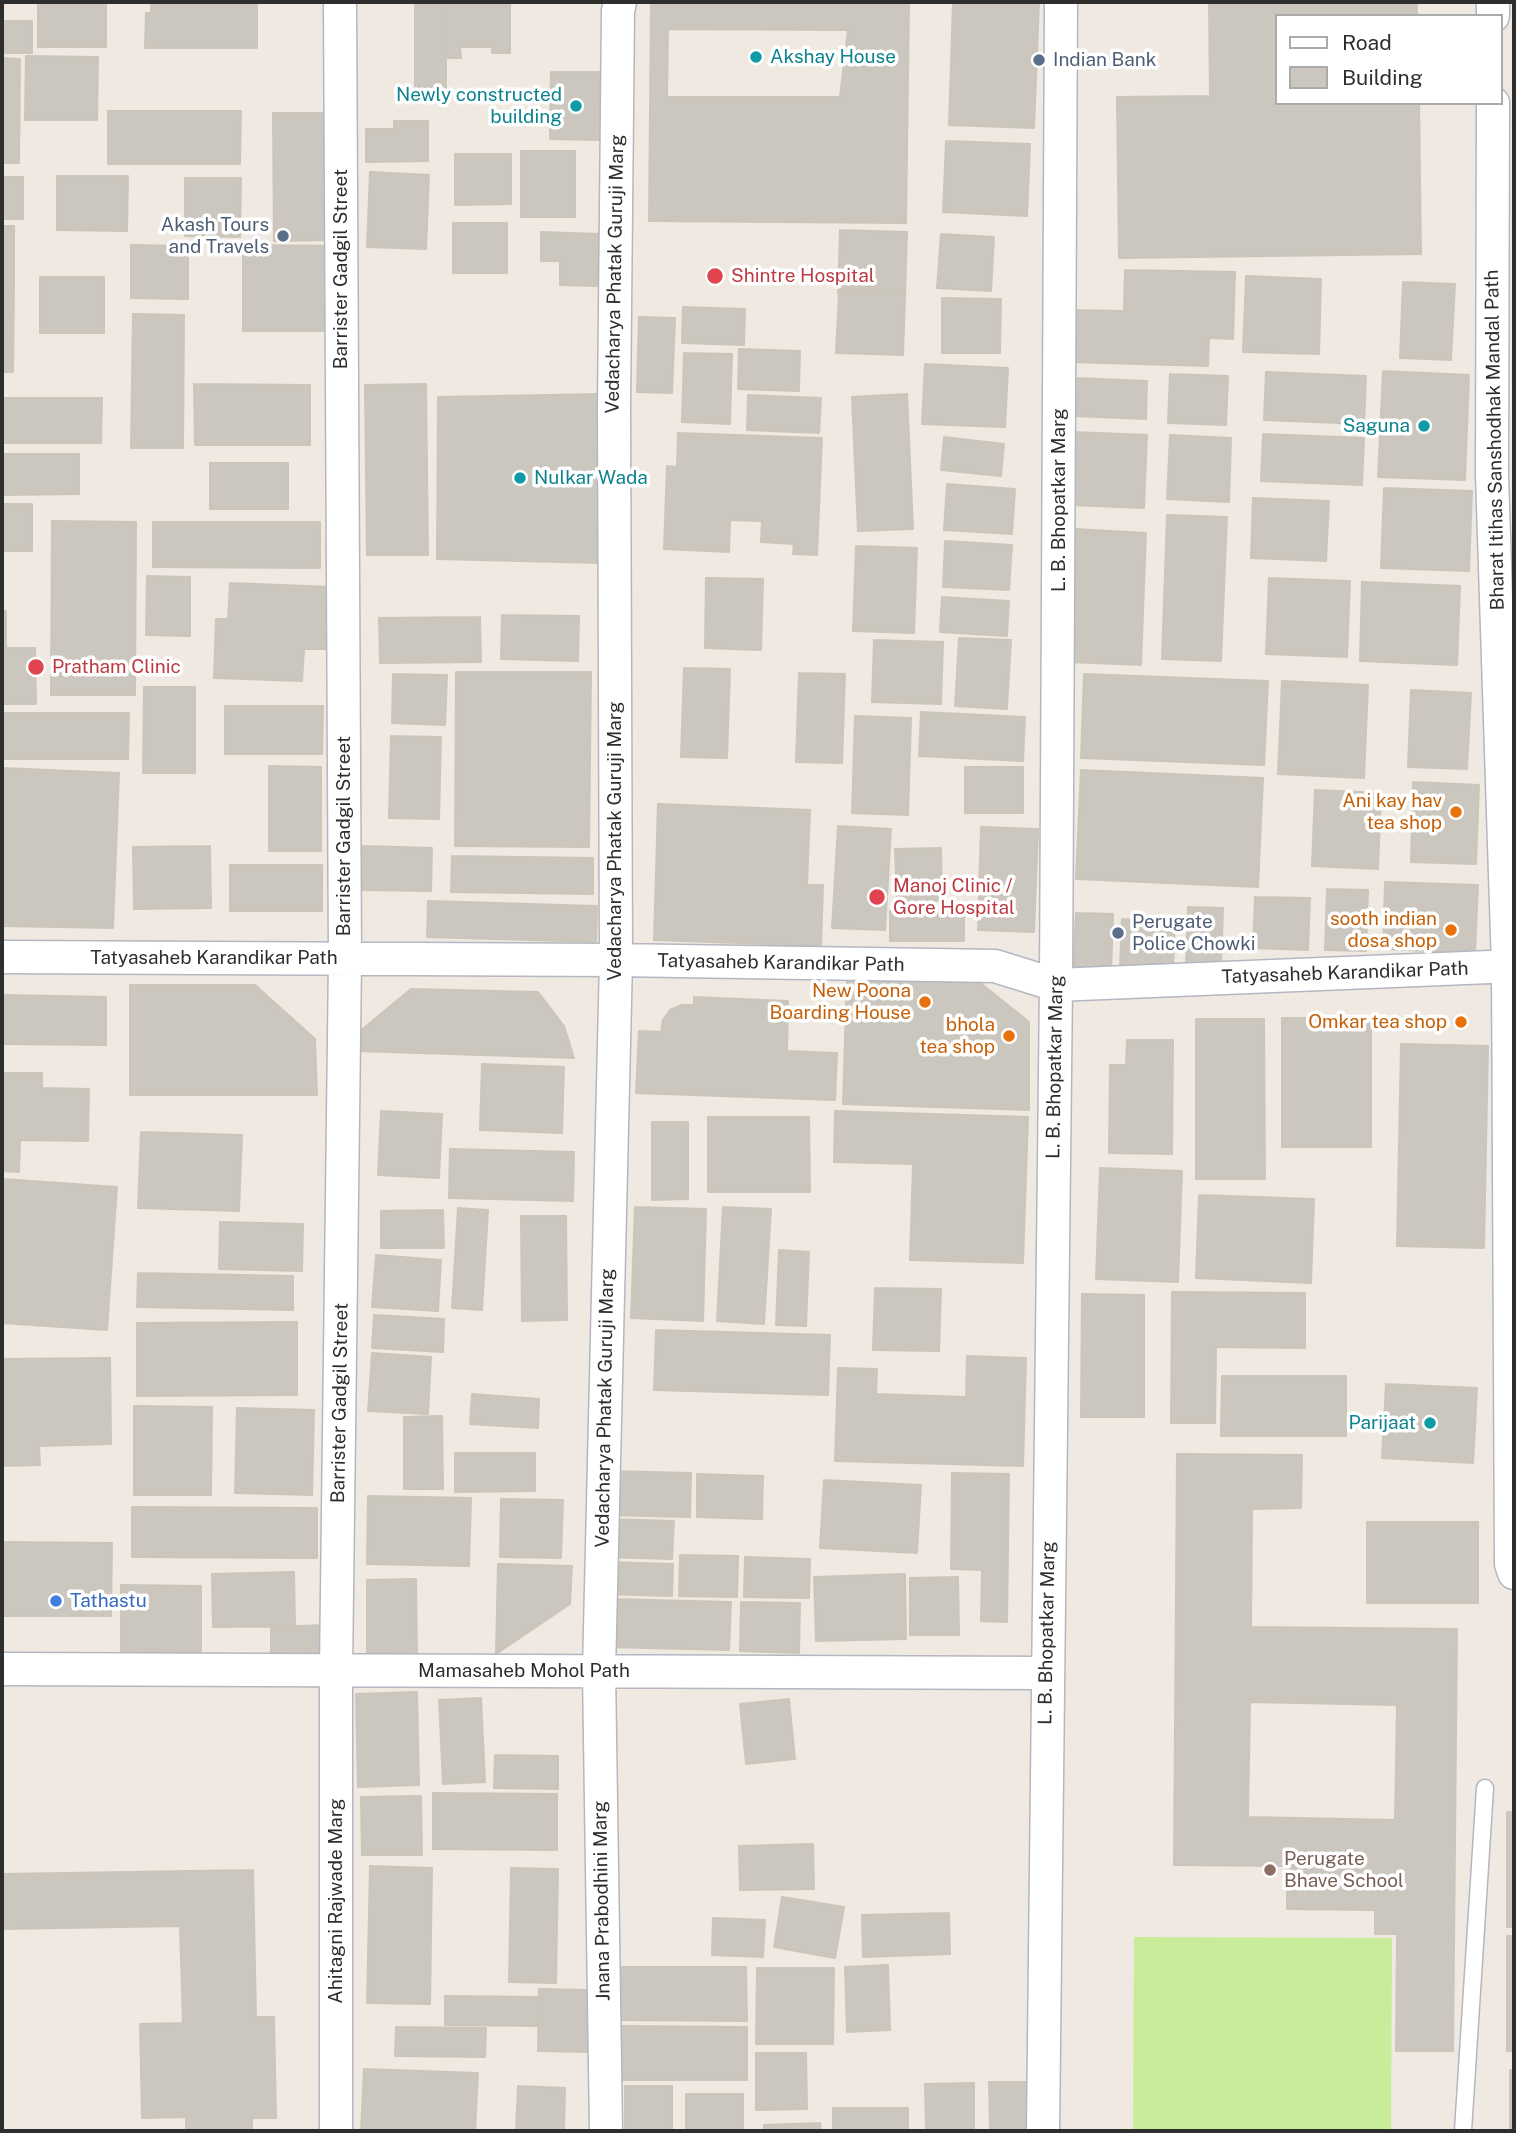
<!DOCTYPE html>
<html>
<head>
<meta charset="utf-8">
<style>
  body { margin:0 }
  #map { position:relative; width:1516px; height:2133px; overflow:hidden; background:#efe9e1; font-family:"Public Sans",sans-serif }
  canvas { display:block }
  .frame { position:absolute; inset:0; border:4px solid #2e2e2e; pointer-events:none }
  .legend { position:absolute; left:1275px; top:14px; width:228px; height:91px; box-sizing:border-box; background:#fff; border:2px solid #ababab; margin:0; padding:9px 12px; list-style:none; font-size:21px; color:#2e2e2e }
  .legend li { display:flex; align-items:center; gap:14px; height:35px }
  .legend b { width:35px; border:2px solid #ababab }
</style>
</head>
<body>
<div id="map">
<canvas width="1516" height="2133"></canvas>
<div class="frame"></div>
<ul class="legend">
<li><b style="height:9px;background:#fff"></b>Road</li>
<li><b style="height:19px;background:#cbc7bf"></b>Building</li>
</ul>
</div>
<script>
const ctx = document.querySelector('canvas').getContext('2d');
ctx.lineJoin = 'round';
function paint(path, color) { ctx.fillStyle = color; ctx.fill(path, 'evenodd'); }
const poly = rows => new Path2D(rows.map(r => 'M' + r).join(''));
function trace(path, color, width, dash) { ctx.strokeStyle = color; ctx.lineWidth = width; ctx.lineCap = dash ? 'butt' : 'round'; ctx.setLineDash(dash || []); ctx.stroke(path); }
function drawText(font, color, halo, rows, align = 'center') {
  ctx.font = font + ' "Public Sans",sans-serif'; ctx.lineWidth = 7; ctx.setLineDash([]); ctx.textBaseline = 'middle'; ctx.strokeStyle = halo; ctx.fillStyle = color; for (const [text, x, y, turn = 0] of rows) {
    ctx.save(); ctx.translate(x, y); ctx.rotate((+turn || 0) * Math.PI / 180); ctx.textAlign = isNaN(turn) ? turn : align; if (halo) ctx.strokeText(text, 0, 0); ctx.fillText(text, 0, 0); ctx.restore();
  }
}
paint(poly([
  [1134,1937,1392,1938,1391,2131,1133,2131]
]), '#c9ec9a');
const building = poly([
  [38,2,106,2,106,47,38,47,38,2],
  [151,2,257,2,257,48,145,48,146,13,151,13,151,2],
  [415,2,446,2,446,99,415,99,415,2],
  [446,2,510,2,510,53,492,53,492,47,460,47,461,58,446,58,446,2],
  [651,2,909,2,906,223,649,221,651,2],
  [953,2,1039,2,1034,128,949,125,953,2],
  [1209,2,1417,2,1417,16,1276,16,1276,103,1419,103,1421,254,1119,258,1117,97,1210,96,1209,2],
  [2,21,32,21,32,53,2,53,2,21],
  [668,29,848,30,840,97,667,97,668,29],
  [26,56,98,57,97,120,25,120,26,56],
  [2,58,20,59,19,163,2,163,2,58],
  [551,72,602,72,601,140,550,139,551,72],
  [108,111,241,111,240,164,108,164,108,111],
  [273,113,333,113,334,240,274,241,273,113],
  [394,121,428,121,428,161,366,162,366,129,394,129,394,121],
  [946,141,1030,144,1027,216,943,212,946,141],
  [521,151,575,151,575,217,521,217,521,151],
  [455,154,511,154,511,204,455,205,455,154],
  [370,172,429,175,426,249,367,247,370,172],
  [57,176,128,176,127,231,57,230,57,176],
  [2,177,23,177,23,219,2,219,2,177],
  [185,178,241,178,240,237,185,236,185,178],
  [453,223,507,223,507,273,453,273,453,223],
  [2,226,14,226,14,282,2,282,2,226],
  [840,230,907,232,905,295,838,293,840,230],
  [541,232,599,234,598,286,560,285,560,261,541,261,541,232],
  [941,234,994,237,991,291,937,288,941,234],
  [131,245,188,246,188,299,131,298,131,245],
  [243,245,334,246,334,331,243,331,243,245],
  [1125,270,1235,272,1233,339,1209,338,1208,366,1068,362,1069,310,1124,311,1125,270],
  [1246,276,1321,279,1319,354,1243,352,1246,276],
  [40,277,104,277,104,333,40,333,40,277],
  [2,282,14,282,13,372,2,372,2,282],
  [1403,282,1455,284,1451,360,1400,358,1403,282],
  [839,293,905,295,903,355,836,353,839,293],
  [942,298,1001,299,1000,353,942,353,942,298],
  [683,307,745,309,744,345,682,343,683,307],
  [133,314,184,315,183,448,131,448,133,314],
  [639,317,675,318,672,393,637,392,639,317],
  [739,349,800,351,799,391,738,389,739,349],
  [684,353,732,354,730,424,682,422,684,353],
  [925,364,1008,368,1005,427,922,424,925,364],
  [1383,371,1469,375,1465,480,1378,477,1383,371],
  [1266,372,1366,376,1364,424,1264,420,1266,372],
  [1170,374,1228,376,1226,425,1168,423,1170,374],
  [1075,378,1147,381,1146,419,1073,416,1075,378],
  [194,384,310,385,310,445,195,445,194,384],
  [426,384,428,555,367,555,365,385,426,384],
  [603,394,601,563,437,559,438,397,603,394],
  [907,394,913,529,858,531,852,397,907,394],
  [748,395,821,398,819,433,747,430,748,395],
  [2,398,102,398,101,443,2,443,2,398],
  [1073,432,1147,435,1144,508,1070,505,1073,432],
  [678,433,822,438,817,555,793,554,794,544,761,542,762,521,730,520,729,552,664,549,667,466,677,467,678,433],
  [1263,434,1364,438,1362,485,1261,481,1263,434],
  [1170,435,1231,438,1229,502,1167,499,1170,435],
  [944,437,1004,444,1001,476,941,470,944,437],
  [2,454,79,454,79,494,2,495,2,454],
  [210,463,288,463,288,509,210,509,210,463],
  [947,484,1015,489,1012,534,944,530,947,484],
  [1384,488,1472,491,1469,571,1381,568,1384,488],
  [1253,498,1329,501,1326,561,1251,558,1253,498],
  [2,504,32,504,32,551,2,551,2,504],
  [1167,515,1227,517,1221,661,1162,659,1167,515],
  [52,521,136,522,135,695,51,695,52,521],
  [153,522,320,522,320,568,153,567,153,522],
  [1075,529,1146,533,1141,665,1070,662,1075,529],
  [945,541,1012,545,1009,590,943,587,945,541],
  [856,546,917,548,914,633,853,631,856,546],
  [147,576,190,577,190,636,146,635,147,576],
  [706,578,763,579,761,650,705,648,706,578],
  [1269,578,1350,581,1347,657,1266,654,1269,578],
  [1362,582,1460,586,1457,665,1360,661,1362,582],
  [230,583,331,587,329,649,304,649,302,681,214,678,216,619,228,619,230,583],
  [942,597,1009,601,1007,636,940,632,942,597],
  [2,611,6,611,6,648,35,648,36,704,2,704,2,611],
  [502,615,579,616,578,661,501,659,502,615],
  [480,617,481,662,380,663,379,618,480,617],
  [959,638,1011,640,1007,709,955,706,959,638],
  [874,640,943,642,941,704,872,702,874,640],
  [684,668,730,669,727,758,681,757,684,668],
  [456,672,591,672,589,847,455,846,456,672],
  [799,673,845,674,842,763,796,762,799,673],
  [393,674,447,675,445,725,392,723,393,674],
  [1084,674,1268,681,1264,765,1081,758,1084,674],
  [1282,681,1368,685,1364,778,1278,774,1282,681],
  [144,687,195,687,195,773,143,773,144,687],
  [1411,690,1471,693,1467,769,1408,767,1411,690],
  [225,706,323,706,322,754,225,754,225,706],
  [921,712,1025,717,1023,761,919,756,921,712],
  [2,713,129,713,128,759,2,759,2,713],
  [855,716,911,718,908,815,852,813,855,716],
  [391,736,441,737,439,819,389,818,391,736],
  [269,766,321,767,321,851,269,851,269,766],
  [965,767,1023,767,1023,813,965,813,965,767],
  [2,768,119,773,113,928,2,926,2,768],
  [1081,770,1263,778,1258,887,1076,879,1081,770],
  [1413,782,1479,785,1476,864,1411,862,1413,782],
  [1315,790,1381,793,1378,869,1312,866,1315,790],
  [658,804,810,810,807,885,823,885,821,946,654,940,658,804],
  [838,826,891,829,885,930,832,928,838,826],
  [981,827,1038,829,1034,932,978,930,981,827],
  [210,846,211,908,134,909,133,847,210,846],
  [363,846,432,848,431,891,362,890,363,846],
  [941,848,942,901,897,902,895,849,941,848],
  [452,856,593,858,593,894,451,892,452,856],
  [230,865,322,865,322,911,230,911,230,865],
  [1385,882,1478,885,1475,953,1383,949,1385,882],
  [1327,889,1368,890,1366,951,1325,950,1327,889],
  [1255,897,1310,898,1308,950,1253,948,1255,897],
  [428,901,597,906,596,942,427,937,428,901],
  [1188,907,1223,908,1221,966,1186,964,1188,907],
  [964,910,964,941,890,941,890,911,964,910],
  [1076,913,1113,914,1111,971,1073,969,1076,913],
  [1122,919,1175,921,1173,968,1120,966,1122,919],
  [847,977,978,981,1029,1022,1029,1110,843,1104,847,977],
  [130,985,255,985,315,1039,317,1095,130,1095,130,985],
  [411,989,538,992,564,1026,574,1058,358,1051,359,1032,411,989],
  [2,995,106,997,106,1045,2,1044,2,995],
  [694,997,788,1001,787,1051,837,1053,835,1100,636,1093,639,1031,661,1032,663,1020,670,1010,682,1005,694,1005,694,997],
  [1282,1018,1371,1018,1371,1147,1282,1147,1282,1018],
  [1196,1019,1264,1019,1265,1179,1196,1179,1196,1019],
  [1127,1040,1173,1040,1172,1154,1109,1153,1110,1065,1126,1065,1127,1040],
  [1401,1044,1488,1046,1484,1248,1397,1246,1401,1044],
  [482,1064,564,1067,562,1133,480,1130,482,1064],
  [2,1073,42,1073,42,1088,89,1089,88,1141,20,1140,19,1172,2,1171,2,1073],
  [381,1111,442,1114,439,1178,378,1175,381,1111],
  [835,1111,1028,1117,1023,1263,910,1260,913,1164,834,1162,835,1111],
  [708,1117,809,1117,810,1192,708,1192,708,1117],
  [652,1122,688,1122,688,1199,652,1200,652,1122],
  [141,1132,242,1135,239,1211,138,1208,141,1132],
  [450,1149,574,1152,573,1201,449,1198,450,1149],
  [1100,1168,1182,1171,1178,1282,1096,1279,1100,1168],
  [2,1179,117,1187,107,1330,2,1323,2,1179],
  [1199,1195,1314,1199,1311,1283,1196,1278,1199,1195],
  [635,1207,706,1209,703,1321,631,1318,635,1207],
  [723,1207,771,1209,764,1324,717,1321,723,1207],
  [458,1208,488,1210,482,1310,452,1308,458,1208],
  [443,1210,444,1248,381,1248,381,1211,443,1210],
  [521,1216,566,1216,567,1320,522,1321,521,1216],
  [220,1222,303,1224,302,1271,219,1269,220,1222],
  [779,1250,809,1252,806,1326,776,1325,779,1250],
  [376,1255,441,1260,438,1311,372,1307,376,1255],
  [138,1273,293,1276,293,1310,137,1307,138,1273],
  [875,1288,941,1289,939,1351,873,1350,875,1288],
  [1172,1292,1305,1293,1305,1348,1216,1347,1215,1423,1171,1423,1172,1292],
  [1082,1294,1144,1295,1144,1417,1081,1417,1082,1294],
  [374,1315,444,1319,443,1352,372,1348,374,1315],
  [297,1322,297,1395,137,1396,137,1323,297,1322],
  [656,1330,830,1335,828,1395,654,1390,656,1330],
  [372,1353,431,1357,428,1414,368,1411,372,1353],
  [967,1356,1026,1358,1023,1466,835,1461,838,1368,877,1369,876,1394,966,1397,967,1356],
  [110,1358,111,1444,39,1446,40,1465,2,1466,2,1359,110,1358],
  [1222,1376,1346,1376,1346,1436,1221,1436,1222,1376],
  [1386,1384,1477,1388,1473,1463,1382,1458,1386,1384],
  [472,1394,539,1399,538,1428,470,1424,472,1394],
  [134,1406,212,1407,211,1495,134,1495,134,1406],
  [237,1408,314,1410,312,1495,235,1493,237,1408],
  [442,1416,443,1489,404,1489,404,1417,442,1416],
  [455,1453,535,1453,535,1491,455,1492,455,1453],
  [1177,1454,1302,1455,1301,1508,1252,1509,1251,1627,1457,1629,1453,2051,1396,2051,1397,1934,1375,1934,1375,1910,1287,1909,1287,1866,1174,1865,1177,1454],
  [1250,1702,1397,1705,1395,1820,1248,1817,1250,1702],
  [608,1471,691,1473,690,1517,607,1515,608,1471],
  [952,1473,1009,1474,1007,1622,981,1621,982,1570,951,1569,952,1473],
  [697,1474,763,1476,762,1519,697,1517,697,1474],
  [824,1480,921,1485,917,1553,820,1548,824,1480],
  [368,1496,471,1498,469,1566,367,1564,368,1496],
  [501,1499,563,1500,561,1558,500,1557,501,1499],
  [132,1507,317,1508,317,1558,132,1557,132,1507],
  [605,1519,674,1521,672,1559,603,1557,605,1519],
  [1367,1522,1478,1522,1478,1603,1367,1603,1367,1522],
  [2,1542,112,1543,111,1616,2,1616,2,1542],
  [680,1555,738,1556,737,1597,679,1596,680,1555],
  [745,1557,810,1559,809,1598,744,1597,745,1557],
  [605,1562,673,1564,672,1596,604,1594,605,1562],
  [498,1564,572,1566,570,1604,496,1654,498,1564],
  [294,1572,295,1626,213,1627,212,1574,294,1572],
  [905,1574,906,1639,816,1641,814,1577,905,1574],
  [958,1577,959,1635,910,1635,910,1578,958,1577],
  [416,1579,417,1655,367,1655,367,1580,416,1579],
  [121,1585,201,1586,201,1652,121,1652,121,1585],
  [608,1599,731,1602,729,1650,606,1647,608,1599],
  [741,1602,800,1603,799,1653,740,1651,741,1602],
  [328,1625,328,1658,271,1659,271,1627,328,1625],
  [417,1692,419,1785,358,1787,356,1694,417,1692],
  [481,1698,485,1782,443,1784,439,1700,481,1698],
  [789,1699,795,1759,746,1764,740,1704,789,1699],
  [495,1755,558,1756,558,1789,494,1788,495,1755],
  [433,1793,557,1794,557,1850,433,1849,433,1793],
  [421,1796,422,1855,362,1855,361,1797,421,1796],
  [1507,1812,1514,1812,1514,1927,1507,1927,1507,1812],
  [813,1844,814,1889,740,1890,739,1846,813,1844],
  [370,1866,432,1868,430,2004,367,2003,370,1866],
  [511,1868,558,1869,556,1983,509,1982,511,1868],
  [253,1870,256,2017,274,2017,276,2118,252,2118,252,2131,186,2131,186,2117,142,2118,140,2024,183,2023,180,1926,2,1929,2,1874,253,1870],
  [782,1897,844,1907,835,1958,774,1947,782,1897],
  [949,1913,950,1954,863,1957,862,1915,949,1913],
  [713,1918,765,1920,763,1957,712,1955,713,1918],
  [1507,1936,1514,1936,1514,2051,1507,2051,1507,1936],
  [888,1965,890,2030,847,2032,845,1967,888,1965],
  [619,1967,746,1967,747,2021,619,2020,619,1967],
  [757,1968,834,1968,833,2044,756,2044,757,1968],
  [539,1989,590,1990,588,2052,538,2051,539,1989],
  [445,1996,539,1997,539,2026,445,2025,445,1996],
  [619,2026,747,2027,747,2080,619,2080,619,2026],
  [396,2027,486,2028,485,2057,395,2056,396,2027],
  [756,2053,806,2053,807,2109,756,2110,756,2053],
  [364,2069,478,2073,475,2131,361,2131,364,2069],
  [1510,2070,1514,2070,1514,2131,1510,2131,1510,2070],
  [989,2082,1029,2082,1030,2131,990,2131,989,2082],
  [974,2083,974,2131,926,2131,925,2084,974,2083],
  [518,2086,565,2088,564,2131,516,2131,518,2086],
  [625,2086,672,2086,672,2131,625,2131,625,2086],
  [686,2094,743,2094,743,2131,686,2131,686,2094],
  [833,2108,908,2108,908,2131,833,2131,833,2108],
  [820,2123,821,2131,764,2131,764,2125,820,2123]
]);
paint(building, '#cbc7bf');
trace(building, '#cbc5ba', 2);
const service = poly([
  [1463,2131,1485,1788]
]);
const minor = poly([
  [1493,2,1493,16],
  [1493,103,1492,475,1508,966,1511,1564,1514,1573],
  [2,957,616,960,995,966,1056,985,1514,966],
  [2,1669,1047,1673],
  [336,2131,336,1670,345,959,340,2],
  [606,2131,599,1671,616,960,614,407,618,11,620,2],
  [1043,2131,1056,985,1061,2]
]);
trace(service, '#b4b7c1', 19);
trace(minor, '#b4b7c1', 35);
trace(service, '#fff', 16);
trace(minor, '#fff', 32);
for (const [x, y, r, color] of [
  [756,57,7,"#0f9aa8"],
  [1039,60,7,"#5c6f8a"],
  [576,106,7,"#0f9aa8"],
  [283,236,7,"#5c6f8a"],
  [715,276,9,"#e0444e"],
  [1424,426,7,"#0f9aa8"],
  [520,478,7,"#0f9aa8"],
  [36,667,9,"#e0444e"],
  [1456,812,7,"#e8710a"],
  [877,897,9,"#e0444e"],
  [1451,930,7,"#e8710a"],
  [1118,933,7,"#5c6f8a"],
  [925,1002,7,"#e8710a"],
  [1461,1022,7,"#e8710a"],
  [1009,1036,7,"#e8710a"],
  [1430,1423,7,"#0f9aa8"],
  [56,1601,7,"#3f7fe0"],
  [1270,1870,7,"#8d6e63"]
]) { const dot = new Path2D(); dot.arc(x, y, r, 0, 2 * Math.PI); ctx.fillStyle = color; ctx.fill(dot); trace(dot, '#fff', 2.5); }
drawText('19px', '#0d838f', '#fff', [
  ["Akshay House",770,57,"left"],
  ["Newly constructed",562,95],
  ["building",562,117],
  ["Saguna",1410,426],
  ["Nulkar Wada",534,478,"left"],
  ["Parijaat",1416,1423]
], 'right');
drawText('19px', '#4e5e75', '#fff', [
  ["Indian Bank",1053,60],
  ["Akash Tours",269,225,"right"],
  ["and Travels",269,247,"right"],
  ["Perugate",1132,922],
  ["Police Chowki",1132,944]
], 'left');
drawText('19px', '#2e2e2e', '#fff', [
  ["Barrister Gadgil Street",341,269,-90],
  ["Vedacharya Phatak Guruji Marg",615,274,-89],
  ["Bharat Itihas Sanshodhak Mandal Path",1495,440,-91],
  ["L. B. Bhopatkar Marg",1059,500,-90],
  ["Barrister Gadgil Street",344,836,-90],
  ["Vedacharya Phatak Guruji Marg",615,841,-90],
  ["Tatyasaheb Karandikar Path",214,958],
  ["Tatyasaheb Karandikar Path",781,963,1],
  ["Tatyasaheb Karandikar Path",1345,973,-2],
  ["L. B. Bhopatkar Marg",1055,1067,-89],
  ["Barrister Gadgil Street",340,1403,-89],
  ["Vedacharya Phatak Guruji Marg",605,1408,-89],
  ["L. B. Bhopatkar Marg",1047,1633,-89],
  ["Mamasaheb Mohol Path",524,1671],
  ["Ahitagni Rajwade Marg",336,1901,-90],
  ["Jnana Prabodhini Marg",602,1901,-91]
]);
drawText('19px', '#be3a42', '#fff', [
  ["Shintre Hospital",731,276],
  ["Pratham Clinic",52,667],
  ["Manoj Clinic /",893,886],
  ["Gore Hospital",893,908]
], 'left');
drawText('19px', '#c56008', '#fff', [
  ["Ani kay hav",1442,801],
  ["tea shop",1442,823],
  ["sooth indian",1437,919],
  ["dosa shop",1437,941],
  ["New Poona",911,991],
  ["Boarding House",911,1013],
  ["Omkar tea shop",1447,1022],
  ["bhola",995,1025],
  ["tea shop",995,1047]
], 'right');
drawText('19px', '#366cbe', '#fff', [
  ["Tathastu",70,1601]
], 'left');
drawText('19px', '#785e54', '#fff', [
  ["Perugate",1284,1859],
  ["Bhave School",1284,1881]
], 'left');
</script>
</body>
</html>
